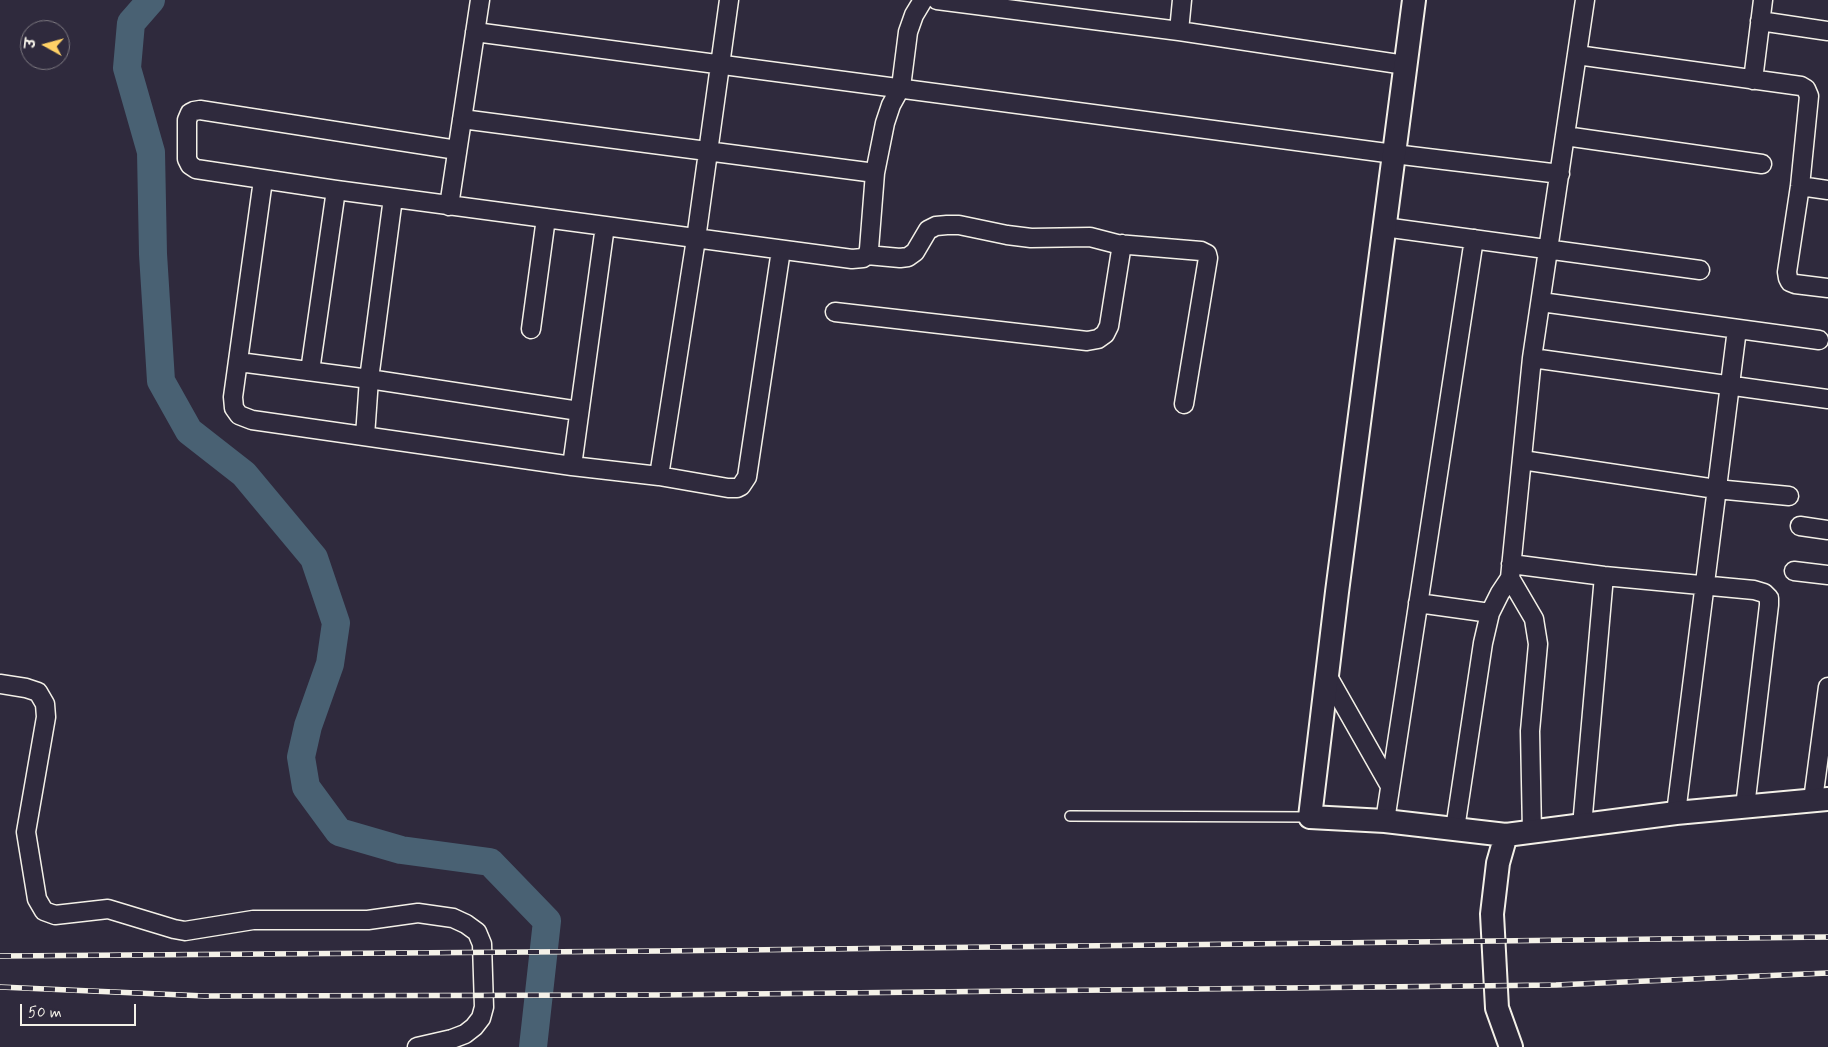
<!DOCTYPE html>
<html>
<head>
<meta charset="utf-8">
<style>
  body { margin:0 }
  #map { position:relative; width:1828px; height:1047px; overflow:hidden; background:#2f2a3d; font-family:Mynerve,"Playpen Sans Deva",sans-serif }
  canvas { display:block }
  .north { position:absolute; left:20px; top:20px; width:50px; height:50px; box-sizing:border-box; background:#2f2a3d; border:1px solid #7e7a81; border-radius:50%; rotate:277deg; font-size:14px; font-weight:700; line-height:20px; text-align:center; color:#f4f1e8 }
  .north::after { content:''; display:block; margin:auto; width:18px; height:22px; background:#ffd166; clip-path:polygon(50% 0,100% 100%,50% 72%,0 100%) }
  .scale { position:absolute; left:20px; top:1004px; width:116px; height:22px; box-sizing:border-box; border:2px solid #f4f1e8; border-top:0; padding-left:6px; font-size:15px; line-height:18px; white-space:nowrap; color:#f4f1e8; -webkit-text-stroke:4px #2f2a3d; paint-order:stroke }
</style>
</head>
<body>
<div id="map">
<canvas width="1828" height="1047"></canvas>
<div class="north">उ</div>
<div class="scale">50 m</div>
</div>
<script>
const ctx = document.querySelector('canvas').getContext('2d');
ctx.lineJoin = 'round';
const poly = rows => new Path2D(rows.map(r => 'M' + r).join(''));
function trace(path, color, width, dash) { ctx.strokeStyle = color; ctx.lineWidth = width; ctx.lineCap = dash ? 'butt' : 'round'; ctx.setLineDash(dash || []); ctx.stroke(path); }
trace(poly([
  [151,0,131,23,127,68,151,152,153,254,161,381,189,431,244,474,314,558,336,623,330,664,308,726,301,757,306,787,339,832,401,850,490,862,547,921,533,1047]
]), '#496173', 28);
const service = poly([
  [1070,816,1310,817]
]);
const minor = poly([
  [937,0,1179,31,1405,65],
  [1760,21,1828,31],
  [1179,31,1182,0],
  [475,32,1394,154,1560,174],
  [1577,55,1801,86,1806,89,1809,96,1800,186,1787,272,1788,278,1790,282,1795,284,1828,288],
  [1753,80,1763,0],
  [462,119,875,173],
  [1565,136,1762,164],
  [457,150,200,110,194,111,190,113,187,120,187,159,190,165,196,169,336,190,852,259,863,258,867,255,900,258,908,257,915,252,928,230,936,226,947,225,959,225,1007,235,1031,238,1090,237,1117,244,1201,251,1207,254,1208,258,1184,404],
  [263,180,233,397,234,408,239,415,252,420,572,466,659,476,728,488,737,488,741,486,747,477,781,250],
  [1800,186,1828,190],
  [449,206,480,0],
  [1384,227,1700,270],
  [867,255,869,249,875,173,885,123,891,105,901,87,908,32,914,15,923,0],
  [1541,302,1819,340],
  [835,312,1087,341,1098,339,1105,334,1109,326,1122,244],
  [531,329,546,218],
  [1532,358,1828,399],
  [239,362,369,379,579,411],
  [310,371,336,190],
  [365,436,369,379,393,198],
  [1522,460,1716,489,1789,496],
  [572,466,605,226],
  [659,476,696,239,729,0],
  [1800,526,1828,530],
  [1511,564,1604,576,1754,590,1764,593,1769,598,1769,605,1745,807],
  [1794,571,1828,575],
  [1510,578,1534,619,1538,644,1530,731,1532,832],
  [1418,603,1490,613],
  [1327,675,1390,786],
  [0,684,26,688,38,692,45,704,46,717,26,832,37,899,44,911,55,915,108,909,174,929,185,931,253,920,368,920,418,913,453,918,466,924,477,932,482,944,484,1007,481,1018,474,1027,465,1034,452,1039,417,1047],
  [1813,800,1828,687],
  [1676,813,1737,329],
  [1385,821,1474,239],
  [1582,826,1604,576],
  [1455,829,1483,643,1490,613,1500,593,1510,578,1532,358,1585,0]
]);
const tertiary = poly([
  [1414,0,1337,592,1310,817,1385,821,1506,835],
  [1511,1047,1497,1008,1492,914,1498,863,1506,835,1676,813,1828,799]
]);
trace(service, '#f4f1e8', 12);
trace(minor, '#f4f1e8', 21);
trace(tertiary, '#f4f1e8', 26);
trace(service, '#2f2a3d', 9);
trace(minor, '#2f2a3d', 18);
trace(tertiary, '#2f2a3d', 22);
const rail = poly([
  [0,956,660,951,1828,937],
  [0,987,205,996,658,995,1556,985,1828,973]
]);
trace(rail, '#f4f1e8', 5.5);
trace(rail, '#2f2a3d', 4, [11]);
</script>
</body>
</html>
